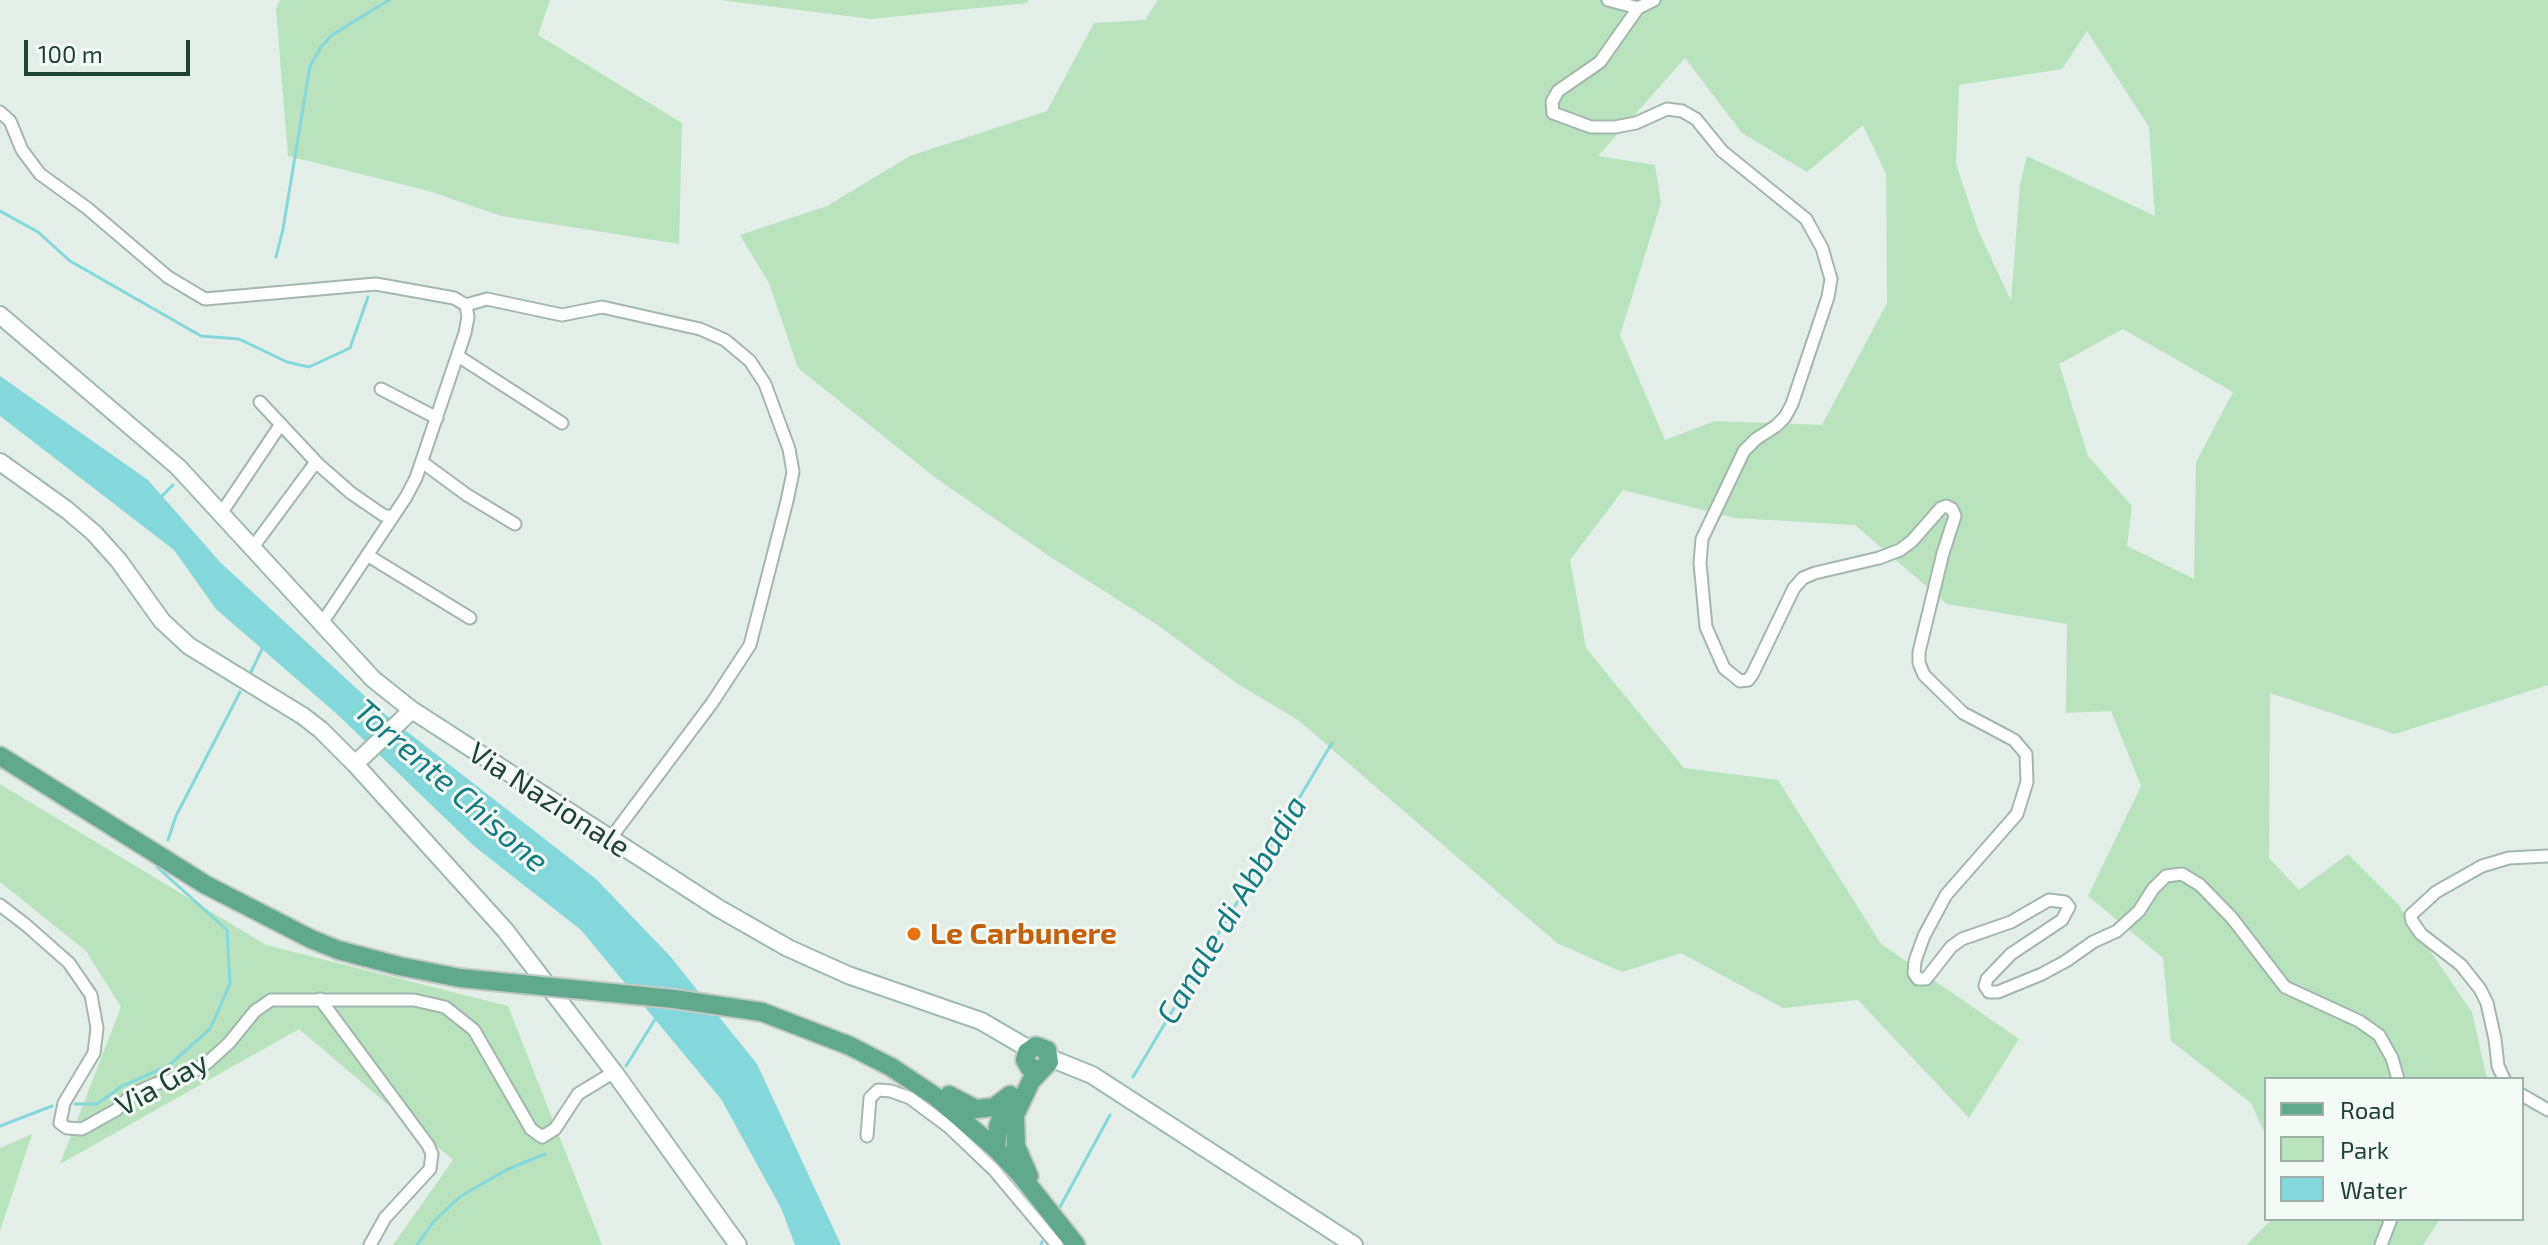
<!DOCTYPE html>
<html>
<head>
<meta charset="utf-8">
<style>
  body { margin:0 }
  #map { position:relative; width:2548px; height:1245px; overflow:hidden; background:#e2eee7; font-family:"Exo 2",sans-serif }
  canvas { display:block }
  .legend { position:absolute; left:2264px; top:1077px; width:260px; height:144px; box-sizing:border-box; background:#f4faf6; border:2px solid #9fb0a8; margin:0; padding:10px 14px; list-style:none; font-size:24px; color:#204234 }
  .legend li { display:flex; align-items:center; gap:16px; height:40px }
  .legend b { width:40px; border:2px solid #9fb0a8 }
  .scale { position:absolute; left:24px; top:40px; width:166px; height:36px; box-sizing:border-box; border:4px solid #204234; border-top:0; padding-left:10px; font-size:24px; line-height:28px; white-space:nowrap; color:#204234; -webkit-text-stroke:6px #f4faf6; paint-order:stroke }
</style>
</head>
<body>
<div id="map">
<canvas width="2548" height="1245"></canvas>
<ul class="legend">
<li><b style="height:10px;background:#61a98d"></b>Road</li>
<li><b style="height:22px;background:#b9e2be"></b>Park</li>
<li><b style="height:22px;background:#84d8da"></b>Water</li>
</ul>
<div class="scale">100 m</div>
</div>
<script>
const ctx = document.querySelector('canvas').getContext('2d');
ctx.lineJoin = 'round';
function paint(path, color) { ctx.fillStyle = color; ctx.fill(path, 'evenodd'); }
const poly = rows => new Path2D(rows.map(r => 'M' + r).join(''));
function trace(path, color, width, dash) { ctx.strokeStyle = color; ctx.lineWidth = width; ctx.lineCap = dash ? 'butt' : 'round'; ctx.setLineDash(dash || []); ctx.stroke(path); }
function drawText(font, color, halo, rows, align = 'center') {
  ctx.font = font + ' "Exo 2",sans-serif'; ctx.lineWidth = 6; ctx.setLineDash([]); ctx.textBaseline = 'middle'; ctx.strokeStyle = halo; ctx.fillStyle = color; for (const [text, x, y, turn = 0] of rows) {
    ctx.save(); ctx.translate(x, y); ctx.rotate((+turn || 0) * Math.PI / 180); ctx.textAlign = isNaN(turn) ? turn : align; if (halo) ctx.strokeText(text, 0, 0); ctx.fillText(text, 0, 0); ctx.restore();
  }
}
paint(poly([
  [280,0,550,0,538,35,682,123,679,244,501,216,429,191,288,156,276,9],
  [720,0,1028,0,1027,3,871,19],
  [1158,0,2548,0,2548,685,2395,734,2270,693,2269,858,2299,890,2348,854,2397,903,2472,1012,2487,1079,2266,1079,2266,1136,2251,1103,2171,1041,2163,958,2088,896,2141,786,2111,711,2066,713,2067,624,1947,604,1855,525,1735,518,1623,490,1570,560,1586,648,1684,768,1778,780,1881,944,2019,1039,1969,1118,1858,1000,1783,1008,1681,953,1622,972,1557,943,1298,720,1238,684,1156,624,1052,558,937,479,798,368,769,283,740,235,827,206,910,156,1047,111,1094,23,1145,20],
  [2087,31,2149,127,2155,216,2027,156,2020,184,2011,301,1978,230,1956,164,1959,85,2062,69],
  [1685,58,1742,133,1807,172,1863,125,1886,174,1887,303,1822,425,1715,421,1665,440,1620,335,1661,203,1655,165,1598,156],
  [2123,329,2233,392,2196,462,2194,579,2127,546,2132,506,2088,456,2059,364],
  [0,784,266,945,508,1006,602,1245,393,1245,453,1160,299,1029,60,1164,121,1007,86,951,0,882],
  [32,1134,0,1231,0,1148],
  [2272,1219,2440,1219,2423,1245,2246,1245]
]), '#b9e2be');
paint(poly([
  [0,376,148,480,220,562,382,712,596,879,669,955,757,1064,841,1245,795,1245,781,1208,721,1099,581,930,474,846,338,715,216,609,174,550,0,416]
]), '#84d8da');
trace(poly([
  [0,211,38,232,70,261,201,336,239,339,287,362,309,367,350,348,368,297],
  [276,257,283,229,310,66,321,47,332,35,389,0],
  [159,499,173,485],
  [251,672,263,647],
  [168,840,176,816,240,692],
  [626,1066,656,1018],
  [1133,1077,1332,743],
  [75,1104,97,1104,122,1086,168,1066,210,1029,230,984,227,930,157,867],
  [0,1126,52,1106],
  [1060,1207,1110,1115],
  [417,1245,434,1221,461,1196,506,1170,545,1154],
  [1041,1245,1042,1242]
]), '#84d8da', 3);
const street = poly([
  [1608,0,1638,8],
  [1654,0,1638,8,1600,62,1558,91,1552,102,1553,113,1591,127,1615,127,1636,123,1667,109,1682,111,1696,119,1722,151,1806,219,1822,248,1831,279,1828,297,1792,404,1785,417,1776,426,1756,439,1744,451,1702,539,1700,563,1706,627,1724,668,1740,681,1748,680,1752,675,1794,588,1803,578,1815,573,1879,558,1900,550,1912,541,1941,508,1946,506,1952,509,1955,516,1943,553,1919,652,1919,663,1924,675,1963,713,2014,740,2026,754,2027,782,2017,814,1946,895,1924,936,1915,961,1914,973,1918,979,1926,979,1951,947,1962,939,2011,922,2049,900,2065,902,2069,907,2062,920,2011,954,1987,979,1985,986,1989,992,1998,992,2042,974,2066,961,2093,942,2117,931,2139,911,2153,889,2166,876,2182,874,2200,885,2232,918,2285,987,2359,1021,2379,1035,2392,1058,2398,1079],
  [0,112,10,121,22,150,40,174,87,208,168,277,205,299,376,284,454,298,466,305],
  [466,305,487,299,562,315,602,307,700,329,725,340,750,361,765,384,789,449,793,472,787,501,750,645,712,703,610,839],
  [458,356,562,423],
  [381,389,437,418],
  [260,402,319,465,351,493,383,515,392,517],
  [422,462,467,495,515,524],
  [222,512,281,424],
  [253,547,313,466,319,465],
  [367,555,470,618],
  [322,623,406,497,416,478,465,333,468,317,466,305],
  [0,905,26,925,69,963,91,995,97,1028,94,1053,64,1103,60,1123,67,1128,82,1129,116,1110,133,1094,155,1084,184,1077,207,1063,229,1043,255,1011,271,1000,414,1000,445,1007,474,1030,531,1129,542,1137,555,1129,578,1094,614,1072],
  [320,999,428,1145,432,1154,430,1169,385,1218,370,1245],
  [2504,1079,2498,1066,2495,1039,2487,1003,2480,989,2461,965,2421,934,2412,921,2411,915,2436,892,2482,866,2509,858,2548,856],
  [2522,1095,2548,1110],
  [867,1136,870,1098,878,1090,891,1091,910,1098,949,1127,994,1170,1057,1245],
  [2381,1245,2391,1219]
]);
const secondary = poly([
  [0,315,178,467,373,679,412,710,718,908,788,948,848,975,981,1021,1029,1049],
  [0,462,67,510,94,533,119,561,162,621,189,646,303,716,321,730,355,764,505,930,614,1072,738,1245],
  [355,764,412,710],
  [1050,1058,1092,1075,1354,1245]
]);
const primary = poly([
  [0,756,206,885,311,939],
  [762,1012,850,1046,891,1067,936,1097,996,1149,1019,1173,1076,1245],
  [949,1095,976,1109,994,1107,1010,1095],
  [996,1149,998,1126,1009,1098],
  [1029,1176,1016,1146,1015,1115,1031,1081,1049,1062,1047,1050,1036,1046,1027,1052,1025,1060,1029,1067,1040,1070]
]);
trace(street, '#a4b7ae', 15);
trace(secondary, '#9fbbae', 20);
trace(primary, '#c1cac6', 22);
trace(street, '#fff', 11);
trace(secondary, '#fff', 16);
trace(primary, '#61a98d', 18);
const primaryBridge = poly([
  [311,939,338,950,399,966,460,978,674,999,762,1012]
]);
trace(primaryBridge, '#c1cac6', 22, []);
trace(primaryBridge, '#61a98d', 18);
for (const [x, y, r, color] of [
  [914,934,8,"#e8710a"]
]) { const dot = new Path2D(); dot.arc(x, y, r, 0, 2 * Math.PI); ctx.fillStyle = color; ctx.fill(dot); trace(dot, '#f4faf6', 3); }
drawText('30px', '#204234', '#f4faf6', [
  ["Via Nazionale",549,800,33],
  ["Via Gay",162,1084,-29]
]);
drawText('bold 30px', '#c56008', '#f4faf6', [
  ["Le Carbunere",930,934]
], 'left');
drawText('italic 32px', '#127c80', '#f4faf6', [
  ["Torrente Chisone",451,786,41],
  ["Canale di Abbadia",1232,910,-59]
]);
</script>
</body>
</html>
